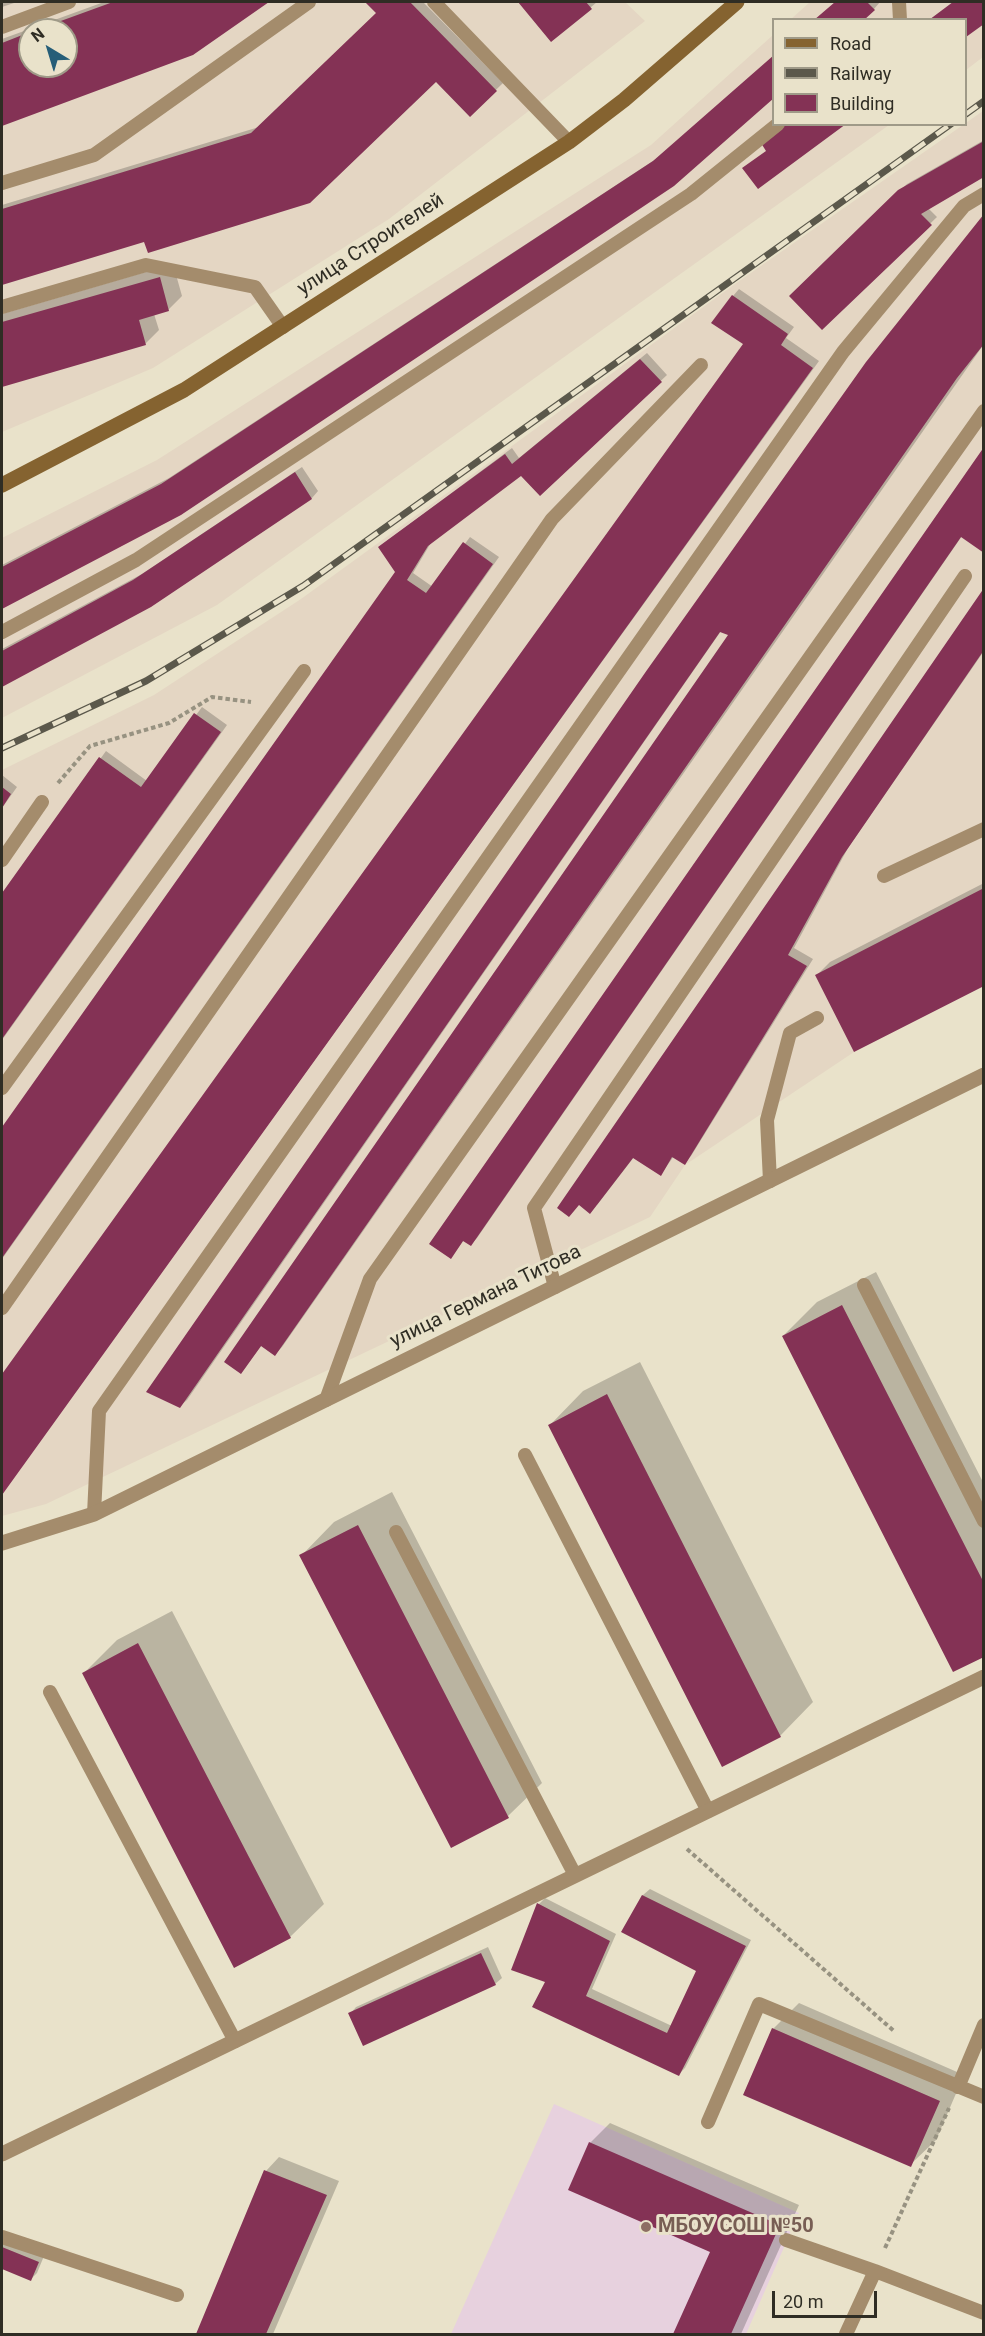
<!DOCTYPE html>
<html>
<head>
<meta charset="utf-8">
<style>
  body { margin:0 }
  #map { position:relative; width:985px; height:2336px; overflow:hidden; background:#e9e2ca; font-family:Roboto,sans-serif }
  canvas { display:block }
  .frame { position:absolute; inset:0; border:3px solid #2f2d24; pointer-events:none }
  .legend { position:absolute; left:772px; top:18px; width:195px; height:108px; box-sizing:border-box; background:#e9e2ca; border:2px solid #9f9a88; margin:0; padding:8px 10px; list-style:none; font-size:18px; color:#2f2d24 }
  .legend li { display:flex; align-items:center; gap:12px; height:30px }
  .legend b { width:30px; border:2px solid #9f9a88 }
  .north { position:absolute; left:18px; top:18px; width:60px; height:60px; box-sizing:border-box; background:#e9e2ca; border:2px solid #9f9a88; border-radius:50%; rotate:322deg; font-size:16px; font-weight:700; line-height:24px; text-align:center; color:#2f2d24 }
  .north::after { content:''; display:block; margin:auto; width:21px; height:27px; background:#265e78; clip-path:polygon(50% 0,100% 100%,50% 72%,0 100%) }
  .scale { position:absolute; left:772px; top:2291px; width:105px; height:27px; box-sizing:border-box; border:3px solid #2f2d24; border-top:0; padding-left:8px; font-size:18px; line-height:21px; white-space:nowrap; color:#2f2d24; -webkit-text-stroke:4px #e9e2ca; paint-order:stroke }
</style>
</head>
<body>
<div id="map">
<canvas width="985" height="2336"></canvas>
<div class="frame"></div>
<ul class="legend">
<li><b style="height:8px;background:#856330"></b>Road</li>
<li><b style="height:8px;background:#5b584b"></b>Railway</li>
<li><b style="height:16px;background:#843255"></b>Building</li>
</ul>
<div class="north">N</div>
<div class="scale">20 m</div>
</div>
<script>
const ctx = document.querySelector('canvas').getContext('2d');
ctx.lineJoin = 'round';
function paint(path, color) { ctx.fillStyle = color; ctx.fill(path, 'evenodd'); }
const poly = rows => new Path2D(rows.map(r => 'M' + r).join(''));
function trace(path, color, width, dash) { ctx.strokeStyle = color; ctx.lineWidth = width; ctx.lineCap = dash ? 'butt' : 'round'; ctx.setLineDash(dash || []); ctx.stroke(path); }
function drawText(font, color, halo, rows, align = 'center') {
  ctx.font = font + ' Roboto,sans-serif'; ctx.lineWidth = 6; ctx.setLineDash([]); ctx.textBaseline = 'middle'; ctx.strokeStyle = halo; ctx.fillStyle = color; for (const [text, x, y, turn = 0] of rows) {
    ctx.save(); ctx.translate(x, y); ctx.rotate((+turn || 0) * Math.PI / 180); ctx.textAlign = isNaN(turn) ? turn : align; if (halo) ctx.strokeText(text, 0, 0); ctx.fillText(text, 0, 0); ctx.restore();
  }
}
paint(poly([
  [2,2,625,2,645,21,389,219,153,368,2,432],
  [30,30,66,30,66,66,30,66],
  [810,2,983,2,983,57,966,70,966,20,790,20],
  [773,35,774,124,889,125,217,605,2,718,2,538,157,460,651,145],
  [983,111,983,986,854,1052,685,1165,650,1217,46,1504,2,1516,2,770,154,695,301,599,735,284]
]), '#e4d6c3');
paint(poly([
  [554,2104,799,2213,746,2334,451,2334]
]), '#e7d1de');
paint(poly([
  [2,2,17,2,2,7],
  [104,2,267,2,193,53,2,124,2,39],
  [30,30,66,30,66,66,30,66],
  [367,2,423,2,503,83,470,115,436,79,145,240,2,283,2,205,259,127,378,12],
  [520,2,597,2,552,40],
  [836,2,880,2,874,9,815,20],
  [953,2,984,2,984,22,966,35,966,20,929,20],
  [774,96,180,514,2,608,2,565,169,478,662,155],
  [984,140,984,176,928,208,937,217,822,328,791,296,907,184],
  [984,217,984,344,282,1347,275,1354,262,1345,241,1372,730,635,721,631,187,1400,180,1406],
  [173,264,182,296,168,310,154,314,159,330,145,344,2,385,2,314],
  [739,289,794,327,786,338,819,361,2,1493,2,1377,745,344,733,296],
  [647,353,667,375,540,494,521,474,432,541,413,573,433,587,470,537,499,557,2,1259,2,1130,397,572,387,541,512,448,519,458],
  [984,450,962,536,477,1238,471,1244,464,1240,451,1257],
  [302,467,318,491,312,498,151,606,2,685,2,649,142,574],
  [984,591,984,651,848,848,794,948,813,959,691,1156,684,1163,674,1156,661,1174,634,1157,597,1205,580,1203,569,1215],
  [202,707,227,725,2,1040,2,895,106,751,147,781],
  [2,775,17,787,2,808],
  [984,883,984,984,817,975,830,962],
  [876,1272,984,1484,984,1655,783,1336,817,1302],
  [640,1362,813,1702,780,1736,550,1425,583,1391],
  [392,1492,542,1783,508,1816,301,1556,334,1522],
  [172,1611,324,1904,290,1937,84,1673,117,1640],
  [650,1889,751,1940,685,2068,679,2074,547,1981,539,1904,545,1898,616,1934,592,1989,672,2026,698,1970,623,1932,643,1895],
  [488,1947,502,1978,495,1984,350,2014,356,2007],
  [799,2003,964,2075,936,2140,910,2165,773,2029],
  [610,2123,799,2205,741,2334,675,2334,712,2252,590,2143],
  [279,2157,339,2181,273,2334,198,2334,266,2171],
  [2,2238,44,2256,37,2273,31,2279,2,2267]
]), '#0003');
paint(poly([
  [113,2,269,2,193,55,2,126,2,43,30,32,30,66,66,66,66,30,36,30],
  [365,2,410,2,497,91,470,117,436,82,310,203,148,253,144,242,2,285,2,209,251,133,376,13],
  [518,2,586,2,592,9,551,42],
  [835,2,867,2,875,10,864,20,814,20],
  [953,2,984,2,984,24,966,37,966,20,929,20],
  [774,55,774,98,674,186,181,515,2,609,2,567,161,484,653,161],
  [786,124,846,124,758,189,742,168,766,151,761,143],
  [984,141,984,177,921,214,932,225,822,330,789,296,898,190],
  [984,214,984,344,957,378,275,1356,261,1346,241,1374,224,1362,728,635,720,632,180,1408,146,1392,647,670,866,362],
  [160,277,169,311,139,320,146,345,2,387,2,322],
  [732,295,788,334,781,345,813,368,2,1495,2,1374,743,344,711,323],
  [640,359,662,382,540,496,521,476,428,546,407,580,426,593,463,542,493,564,2,1258,2,1127,395,572,378,547,505,454,512,464],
  [984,447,984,553,961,537,471,1246,463,1241,451,1259,429,1244],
  [295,472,312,499,151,607,2,687,2,651,133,580],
  [984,588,984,650,842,857,788,955,807,966,685,1165,672,1157,661,1176,633,1158,590,1214,579,1205,569,1217,557,1208],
  [194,713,221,732,2,1039,2,893,99,757,141,787],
  [2,787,11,794,2,808],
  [984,888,984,986,854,1052,815,975],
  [842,1305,984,1583,984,1657,953,1672,782,1336],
  [607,1394,781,1737,722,1767,548,1425],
  [358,1525,509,1818,451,1848,299,1555],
  [138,1643,291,1938,234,1968,82,1673],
  [642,1895,746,1946,679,2076,532,2007,545,1982,511,1970,537,1903,610,1941,586,1996,667,2033,696,1971,621,1932],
  [481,1953,496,1985,363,2046,348,2013],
  [772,2028,940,2101,911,2167,743,2095],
  [589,2142,780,2225,731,2334,673,2334,710,2252,568,2190],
  [264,2170,327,2195,266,2334,196,2334],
  [2,2247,39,2262,31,2281,2,2269]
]), '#843255');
trace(poly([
  [58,783,90,746,169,723,212,697,251,702],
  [687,1849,895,2032],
  [885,2248,949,2108]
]), '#979281', 4, [4.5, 3]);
trace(poly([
  [434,2,569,142],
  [899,2,900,20],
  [2,27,69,2],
  [2,183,94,155,309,2],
  [2,307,146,265,255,287,283,327],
  [2,632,136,560,691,194,778,124],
  [2,860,42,802],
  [884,876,984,829],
  [2,1088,304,671],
  [770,1181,767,1120,790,1033,817,1018],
  [864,1285,984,1521],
  [555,1287,534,1208,965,576],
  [2,1308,552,519,701,365],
  [326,1400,370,1279,984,411],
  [525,1455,708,1811],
  [94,1514,99,1411,843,352,964,206,984,194],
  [396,1532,575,1875],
  [50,1692,235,2041],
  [958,2087,984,2025],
  [708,2122,759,2004,984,2097],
  [2,2237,177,2295],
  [786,2240,875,2271,984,2313],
  [846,2334,875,2271]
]), '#a48c6c', 14);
trace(poly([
  [2,1543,94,1514,984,1075],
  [2,2154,984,1677]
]), '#a48c6c', 15);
trace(poly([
  [2,485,184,390,569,142,624,100,737,2]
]), '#856330', 15);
const rail = poly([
  [966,114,984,101],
  [2,748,146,681,303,586,951,124]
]);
trace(rail, '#5b584b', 7);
trace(rail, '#e9e2ca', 4.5, [14]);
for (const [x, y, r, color] of [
  [646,2227,6,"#8d6e63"]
]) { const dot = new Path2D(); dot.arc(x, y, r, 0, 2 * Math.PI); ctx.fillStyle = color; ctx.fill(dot); trace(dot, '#e9e2ca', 2); }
drawText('20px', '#2f2d24', '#e9e2ca', [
  ["улица Строителей",371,245,-33],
  ["улица Германа Титова",486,1297,-26]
]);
drawText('bold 20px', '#785e54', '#e9e2ca', [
  ["МБОУ СОШ №50",658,2227]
], 'left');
</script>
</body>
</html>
